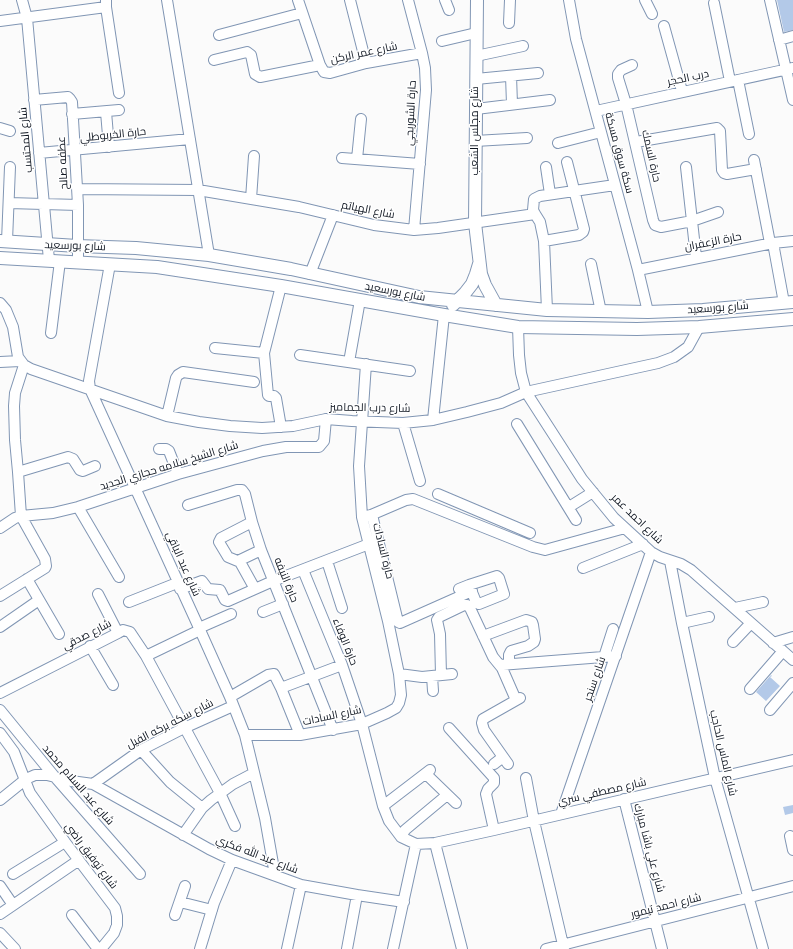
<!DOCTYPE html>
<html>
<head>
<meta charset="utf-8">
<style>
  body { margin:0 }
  canvas { display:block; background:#fbfbfb }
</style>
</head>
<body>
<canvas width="793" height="949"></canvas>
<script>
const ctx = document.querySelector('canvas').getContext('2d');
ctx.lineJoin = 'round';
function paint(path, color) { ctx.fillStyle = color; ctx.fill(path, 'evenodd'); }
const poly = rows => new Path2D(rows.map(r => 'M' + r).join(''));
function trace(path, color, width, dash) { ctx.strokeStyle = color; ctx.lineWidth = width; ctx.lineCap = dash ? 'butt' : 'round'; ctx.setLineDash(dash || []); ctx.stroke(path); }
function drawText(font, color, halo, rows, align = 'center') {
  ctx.font = font + ' "Noto Sans",Cairo,sans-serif'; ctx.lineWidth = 3; ctx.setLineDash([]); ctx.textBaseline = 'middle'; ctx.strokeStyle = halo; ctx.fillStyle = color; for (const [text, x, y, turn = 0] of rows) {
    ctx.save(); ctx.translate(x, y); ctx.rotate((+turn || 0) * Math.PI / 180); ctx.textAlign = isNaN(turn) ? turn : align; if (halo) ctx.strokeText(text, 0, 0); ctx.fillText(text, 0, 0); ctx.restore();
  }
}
paint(poly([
  [777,0,793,0,793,30,784,32],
  [771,675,772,676,770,677,780,686,766,701,756,692],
  [793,805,793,813,785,815,783,807]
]), '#b3c9e8');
const minor = poly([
  [22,0,27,18,49,260],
  [106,0,106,7,119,93],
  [167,0,209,255],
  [298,0,320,65],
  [350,0,366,63],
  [408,0,422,53,425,68,426,90,414,230],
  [445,0,449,10],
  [569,0,576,39,638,270,648,312],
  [645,0,652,14],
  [770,0,793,100],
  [714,3,730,81],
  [0,21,106,7],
  [509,23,510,0],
  [664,26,682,91],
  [219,35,302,13],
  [779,40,793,36],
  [442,41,476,33],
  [476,56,523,46],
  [214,60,247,52,251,55,255,74,260,77,320,65,324,72,330,73,366,63,422,53],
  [632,65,621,70,618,74,618,78,626,104,653,220,655,225,661,227,692,221,718,212],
  [511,76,512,104],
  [476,79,538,73],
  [738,80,749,134],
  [34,100,68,97,70,99,72,102,78,205,78,262],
  [476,109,550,100],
  [596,111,793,68],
  [106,112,109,147],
  [72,114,119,110],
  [0,128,10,131],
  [475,141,527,138],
  [636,142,717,128,720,131,722,170,724,173,727,174,756,169],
  [558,143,601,132],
  [39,153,190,139],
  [342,158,420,164],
  [357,159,361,119],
  [754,160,770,243],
  [546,167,550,194],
  [686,167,696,257],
  [77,189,198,190,299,207,374,225,414,230,438,228,535,214],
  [251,199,254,156],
  [9,203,78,205],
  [7,241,10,167],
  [544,241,579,235,583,232,584,229,567,162],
  [773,243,784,303],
  [110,264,89,381,90,389,200,630,230,697,245,735,265,818,275,875],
  [591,264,601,312],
  [638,270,773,243,793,241],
  [310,274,333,215],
  [281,286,264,353,268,395,269,396,274,396,276,398,281,427],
  [0,303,6,310,13,327,18,357,24,365,31,369,167,416,199,422,230,426,262,428,293,426,326,419,352,421,403,423,433,420,467,412,501,403,526,392,658,363,674,357,688,347,699,327],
  [547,310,544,241,540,222,535,214,533,210,534,199,540,196,615,185],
  [518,327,519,355,521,373,526,392,582,479,614,518,651,552,660,557,681,564,691,570,793,660],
  [51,333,60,261],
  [215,348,264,353],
  [300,355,410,371],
  [0,362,20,361],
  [349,362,360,300],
  [167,416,176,378,178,375,183,372,254,382],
  [433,420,444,315],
  [403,423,420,481],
  [517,424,576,520],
  [159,449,166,449,169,451,178,474],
  [18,472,68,457,73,459,80,470,83,471,95,466],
  [438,494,530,533],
  [188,505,237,490,242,490,245,494,252,522,261,550,333,730],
  [78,507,119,577],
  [569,507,593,492],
  [372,515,398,622,400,623,472,591],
  [362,517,371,515,406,500,413,499,533,547,545,550,625,528],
  [252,522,221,538,219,542,228,557,240,562,255,589],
  [0,528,15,518,21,516,53,513,78,507,178,474,263,451,286,447,319,447,324,441,326,419],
  [238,561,261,550],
  [327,561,342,608],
  [670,561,682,623,715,778,763,949],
  [583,568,643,544],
  [303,570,342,665,362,724,383,806,389,821,401,837,416,844,435,843,494,830,793,760],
  [27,579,59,634],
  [180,589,202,581,208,589,220,590,225,600,228,601,273,581,369,544],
  [459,589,469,585,497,576,499,578,504,594,479,604,476,602,469,585],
  [98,594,118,633],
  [0,596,45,568,46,566,45,559,21,516,18,472,15,440,14,406,15,393,24,365],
  [129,602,177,583],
  [735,608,763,602],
  [263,612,283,604],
  [682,623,709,617],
  [0,627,39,600],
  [199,628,231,614],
  [483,636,526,620,532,622,533,625,535,639,534,642,528,646,511,651,509,655,509,664],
  [733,642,751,623],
  [773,643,793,637],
  [90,646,113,685],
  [146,656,200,630],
  [604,657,613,629],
  [500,665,616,656],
  [399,674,422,677,452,674],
  [441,675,440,634,437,620,439,617,464,605,467,605,470,608,493,657,502,668,516,700],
  [432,676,433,691],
  [281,688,342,665],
  [750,689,783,651],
  [0,693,118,633,123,630,130,632,146,656,220,793,235,826],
  [230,697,268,675,274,674,281,688,300,735],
  [0,710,54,776,140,874],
  [770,710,793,683],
  [449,728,494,778,494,783,488,789,486,794,494,830],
  [0,733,14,752,30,793,65,842,115,908,117,916,117,925,114,933,101,949],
  [245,735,300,735,362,724,387,713,396,708,399,703,401,695,399,674,388,621,362,517,359,466,366,364],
  [141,750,170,782,202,808],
  [494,764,503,757],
  [508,764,484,730,482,723,483,719,520,698],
  [426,774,456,803],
  [526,778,534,821,564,949],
  [93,784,209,849,232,860,301,885,357,895,404,902],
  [624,799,662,949],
  [0,800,26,779,35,775,47,775,71,781,93,784,141,750,184,728,233,706],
  [383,806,430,770],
  [561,814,651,552],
  [183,835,202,808,211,800,233,784,254,773],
  [790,836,793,850],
  [401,837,405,830,447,795],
  [435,843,462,949],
  [13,874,65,842],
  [0,886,13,905],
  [180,902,212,910],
  [0,914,79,860],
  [72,915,98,949],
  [175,915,185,886],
  [0,933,15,949],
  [200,949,214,903,232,860],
  [287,949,301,885],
  [347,949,357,895],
  [393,949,416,844],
  [546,949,793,886]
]);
const major = poly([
  [477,0,475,223,481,274,485,285,496,305],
  [0,241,77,246,136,248,209,255,291,269,419,297,547,310,648,312,703,310,793,302],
  [0,258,157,267,281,286,444,315,518,327,637,329,699,327,793,319],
  [453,305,465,293,472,284,476,274,479,264]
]);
trace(minor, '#8196b4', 12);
trace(major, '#8196b4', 14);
trace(minor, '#fff', 10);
trace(major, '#fff', 12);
drawText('11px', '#0e1520', '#fff', [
  ["شارع عمر الركن",364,53,-12],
  ["درب الحجر",688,78,-12],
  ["حارة الشوربجي",411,113,-87],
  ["شارع مجلس الشعب",475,131,-90],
  ["حارة الخربوطلي",113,135,-6],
  ["شارع المحتسب",26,140,-95],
  ["سكة سوق مسكة",619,153,75],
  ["حارة السمك",651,156,77],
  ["عطفه صالح",63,163,-93],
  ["شارع الهياتم",368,210,11],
  ["حارة الزعفران",713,242,-11],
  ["شارع بورسعيد",75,246,2],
  ["شارع بورسعيد",395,292,11],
  ["شارع بورسعيد",718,308,-4],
  ["شارع درب الجماميز",370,408,1],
  ["شارع الشيخ سلامه حجازي الجديد",169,466,-17],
  ["شارع احمد عمر",637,519,44],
  ["حارة السادات",383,551,76],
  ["شارع عبد الباقي",183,564,66],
  ["حارة النيفه",286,580,68],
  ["شارع صدقي",87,635,-27],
  ["حارة الوفاء",345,642,68],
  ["شارع سنجر",595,679,-71],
  ["شارع السادات",332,716,-12],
  ["شارع سكه بركه الفيل",170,724,-27],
  ["شارع الماس الحاجب",723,753,77],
  ["شارع عبد السلام محمد",78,785,49],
  ["شارع مصطفي سري",602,792,-13],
  ["شارع علي باشا مبارك",649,848,75],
  ["شارع عبد الله فكري",257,855,21],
  ["شارع توفيق راضي",91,856,53],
  ["شارع احمد تيمور",666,906,-14]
]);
</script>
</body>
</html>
